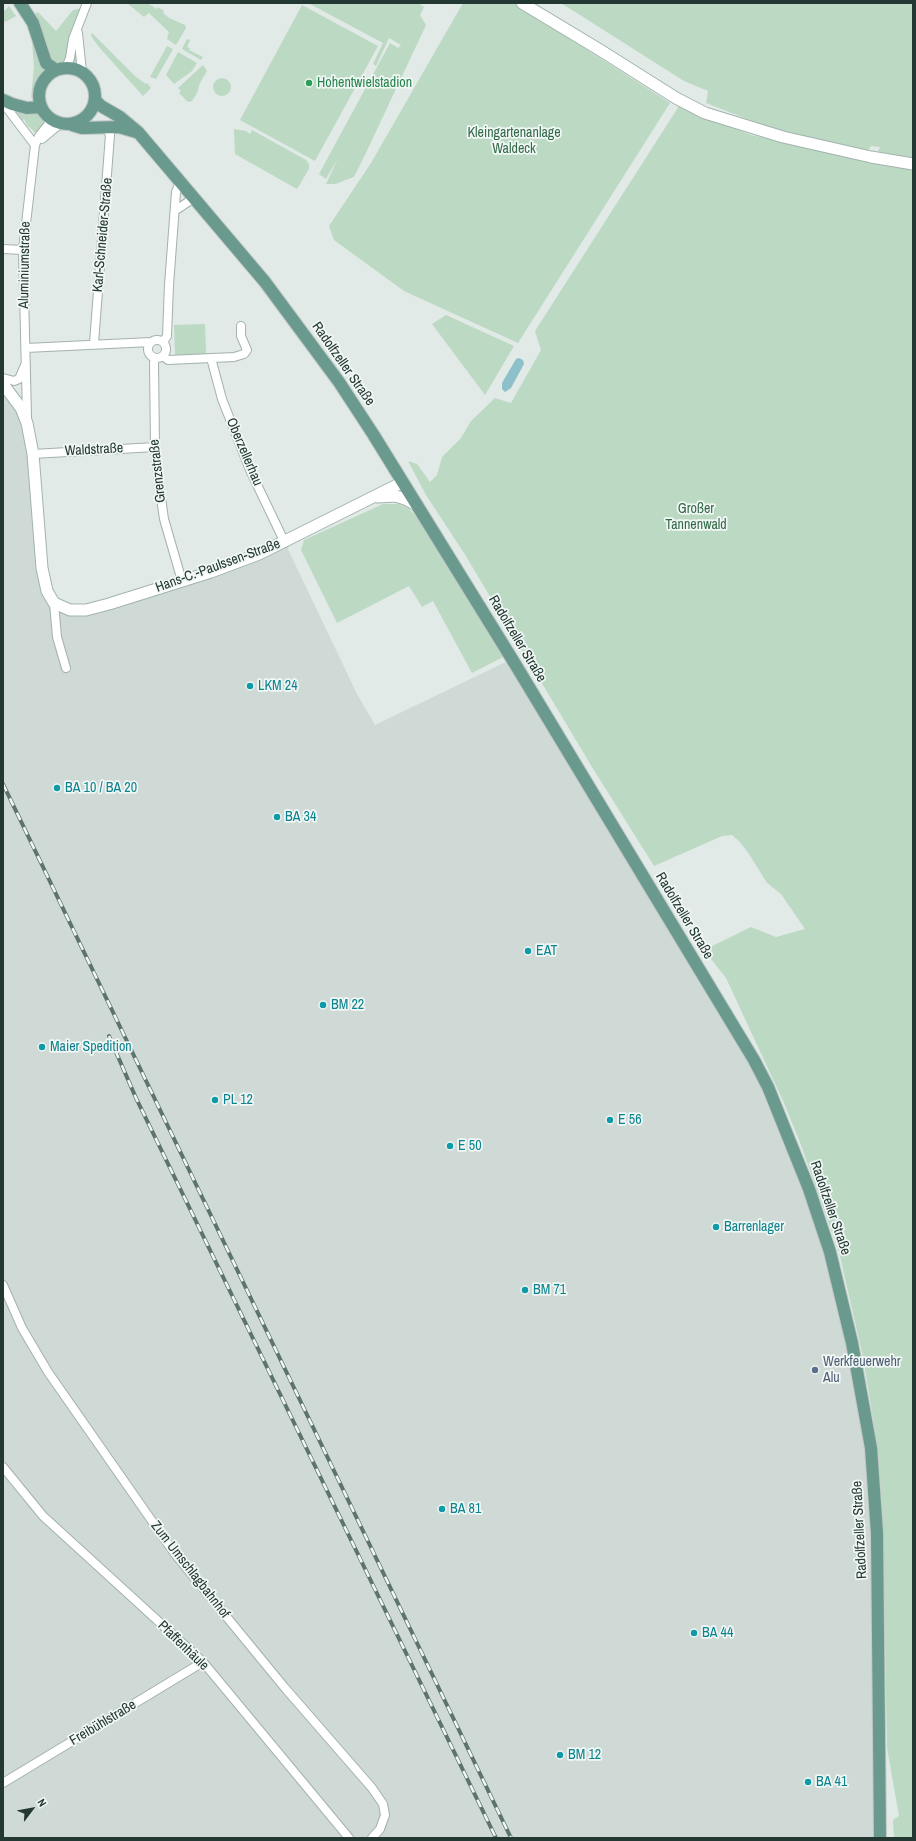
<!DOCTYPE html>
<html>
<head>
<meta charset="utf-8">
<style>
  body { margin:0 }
  #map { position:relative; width:916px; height:1841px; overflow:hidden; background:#e1eae6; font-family:"Archivo Narrow",sans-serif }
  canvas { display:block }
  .frame { position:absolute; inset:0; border:4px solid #233833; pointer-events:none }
  .north { position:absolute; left:12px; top:1789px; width:40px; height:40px; -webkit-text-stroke:3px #f1f7f4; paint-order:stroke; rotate:58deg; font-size:11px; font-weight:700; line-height:16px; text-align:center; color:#233833 }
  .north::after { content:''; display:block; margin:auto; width:14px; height:18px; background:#233833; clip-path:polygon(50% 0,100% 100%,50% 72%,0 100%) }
</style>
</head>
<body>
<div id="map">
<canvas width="916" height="1841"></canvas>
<div class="frame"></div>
<div class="north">N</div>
</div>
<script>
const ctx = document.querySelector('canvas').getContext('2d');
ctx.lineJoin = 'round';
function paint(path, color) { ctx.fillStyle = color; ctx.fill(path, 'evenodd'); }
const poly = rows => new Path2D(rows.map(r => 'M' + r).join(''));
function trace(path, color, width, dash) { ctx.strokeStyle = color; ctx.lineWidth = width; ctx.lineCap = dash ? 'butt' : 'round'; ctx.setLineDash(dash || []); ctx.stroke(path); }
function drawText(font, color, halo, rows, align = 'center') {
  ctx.font = font + ' "Archivo Narrow",sans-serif'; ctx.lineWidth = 3.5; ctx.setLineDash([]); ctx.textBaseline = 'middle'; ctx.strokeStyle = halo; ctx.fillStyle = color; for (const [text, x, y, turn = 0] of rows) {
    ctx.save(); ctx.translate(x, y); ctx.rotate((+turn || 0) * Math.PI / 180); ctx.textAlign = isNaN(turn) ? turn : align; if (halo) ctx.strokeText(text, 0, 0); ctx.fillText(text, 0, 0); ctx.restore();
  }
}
paint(poly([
  [3,384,21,408,49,597,77,611,285,543,357,694,375,725,512,659,754,1060,809,1189,871,1448,880,1838,3,1838]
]), '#cfd9d5');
paint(poly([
  [127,3,147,3,157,9,158,7,164,11,163,13,169,18,185,25,186,28,176,45,167,39,169,32,149,13,144,17],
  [308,3,418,3,424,7,420,15,426,25,364,157,354,177,335,184,326,184,338,158,326,179,319,174,390,43,398,48,401,45,389,38,376,66,373,64,383,43],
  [463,3,514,3,670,103,518,343,404,291,334,240,329,226,371,163],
  [561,3,913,3,913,159,877,154,880,147,871,146,867,152,807,137,757,123,706,103,708,91,684,81],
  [302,5,378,46,315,161,240,120],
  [9,6,16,16,5,22,3,20,3,12],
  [86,7,78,25,82,72,66,68,56,70,48,75,43,82,39,90,39,98,31,98,34,67,32,41,38,40,30,17,38,12,56,31,73,10],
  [92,33,136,77,146,84,147,83,151,88,143,96,99,47,91,36],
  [187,39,190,40,187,47,190,48,189,50,203,57,201,60,182,49],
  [167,46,173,49,156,79,150,77],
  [178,52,197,63,192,71,174,84,166,75],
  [203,65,207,71,200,83,197,93,192,101,188,102,179,93,181,91,178,88],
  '213 87a9 9 0 1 1 18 0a9 9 0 1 1-18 0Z',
  [12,104,41,107,45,114,52,120,39,136,27,125,24,119,18,123],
  [679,106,696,114,751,135,865,160,913,169,913,1838,894,1838,893,1820,899,1816,887,1748,883,1521,878,1450,863,1357,839,1252,801,1145,784,1103,726,978,704,950,751,927,776,937,805,929,781,894,767,883,749,854,740,842,732,835,722,836,654,866,592,767,464,553,426,495,408,461,417,464,430,482,437,475,442,457,461,438,471,421,495,398,511,403,541,350,535,331],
  [234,129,246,131,250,134,252,130,306,160,309,164,309,169,297,189,235,154],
  [446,315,514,346,485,395,432,324],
  [205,324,206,354,175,355,174,325],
  [383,504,399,504,409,509,421,522,503,657,472,673,433,601,422,607,409,586,337,623,301,550,304,540]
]), '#bcd9c4');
paint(poly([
  [519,358,523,360,524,364,511,388,505,392,502,389,502,383,516,359]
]), '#8ec0c9');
const street = poly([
  [78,33,82,72],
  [66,68,70,58,73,39,87,3],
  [3,103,35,145],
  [42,139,60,124],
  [176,210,194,198],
  [3,249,23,250],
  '148 349a9 9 0 1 1 18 0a9 9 0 1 1-18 0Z',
  [163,342,167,336,169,285,176,192,180,182],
  [94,343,110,135,106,127],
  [26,348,151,342],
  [163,356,168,360,234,357,244,354,247,350,241,336,241,326],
  [155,358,154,363,155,447,160,491,164,519,182,581],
  [211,358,222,399,250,470,285,543],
  [3,378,14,381,19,379,25,365],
  [27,417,23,250,35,145,39,136,52,120],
  [33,454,155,447],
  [54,603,57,637,66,668],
  [3,1285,22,1328,48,1372,175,1554,285,1688,372,1788,383,1804,385,1815,380,1829,372,1838],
  [3,1467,43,1516,203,1662,349,1838],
  [3,1783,203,1662]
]);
const secondary = poly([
  [522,3,600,50,676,98,705,113,783,137,871,157,913,164],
  [3,384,21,408,27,423,33,454,42,568,47,591,54,603,70,610,86,610,109,604,211,572,259,554,403,482],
  [377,497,396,496,405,499,418,506]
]);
const primary = poly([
  [20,3,33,23,46,63,56,70],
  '39 96a28 28 0 1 1 56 0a28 28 0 1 1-56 0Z',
  [3,100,12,104,27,108,41,107],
  [95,100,101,106,120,117,138,132,265,282,339,382,373,434,512,659,754,1060,768,1087,809,1189,830,1252,852,1343,871,1448,877,1533,880,1838],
  [72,125,82,128,119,127,136,132]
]);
trace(street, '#a4b1ad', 10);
trace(secondary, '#a1b4ad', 13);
trace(primary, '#c1c7c6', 14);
trace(street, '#fff', 8);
trace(secondary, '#fff', 11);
trace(primary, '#6a9a8e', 12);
const rail = poly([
  [3,784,511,1838],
  [109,1036,136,1098,496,1838]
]);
trace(rail, '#5d746e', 4);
trace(rail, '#f1f7f4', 2.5, [8]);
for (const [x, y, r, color] of [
  [309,83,4,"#2e9e5b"],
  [250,686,4,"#0f9aa8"],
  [57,788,4,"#0f9aa8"],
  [277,817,4,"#0f9aa8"],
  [528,951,4,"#0f9aa8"],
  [323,1005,4,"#0f9aa8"],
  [42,1047,4,"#0f9aa8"],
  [215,1100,4,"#0f9aa8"],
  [610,1120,4,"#0f9aa8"],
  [450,1146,4,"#0f9aa8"],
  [716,1227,4,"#0f9aa8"],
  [525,1290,4,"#0f9aa8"],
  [815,1370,4,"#5c6f8a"],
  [442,1509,4,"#0f9aa8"],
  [694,1633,4,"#0f9aa8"],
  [560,1755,4,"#0f9aa8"],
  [808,1782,4,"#0f9aa8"]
]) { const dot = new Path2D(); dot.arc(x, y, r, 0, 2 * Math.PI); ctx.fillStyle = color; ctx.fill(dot); trace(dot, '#f1f7f4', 1.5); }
drawText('14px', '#27864d', '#f1f7f4', [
  ["Hohentwielstadion",317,83]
], 'left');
drawText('14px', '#326a48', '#f1f7f4', [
  ["Kleingartenanlage",514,133],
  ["Waldeck",514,149],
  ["Großer",696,509],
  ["Tannenwald",696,525]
]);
drawText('14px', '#233833', '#f1f7f4', [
  ["Karl-Schneider-Straße",103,235,-85],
  ["Aluminiumstraße",25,265,-89],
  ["Radolfzeller Straße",343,364,55],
  ["Waldstraße",94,450,-3],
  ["Oberzellerhau",244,452,67],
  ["Grenzstraße",158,471,-96],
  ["Hans-C.-Paulssen-Straße",218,566,-20],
  ["Radolfzeller Straße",517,639,59],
  ["Radolfzeller Straße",684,916,59],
  ["Radolfzeller Straße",830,1208,71],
  ["Radolfzeller Straße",860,1530,-93],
  ["Zum Umschlagbahnhof",190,1570,52],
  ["Pfaffenhäule",183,1646,44],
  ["Freibühlstraße",103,1723,-31]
]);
drawText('14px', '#0d838f', '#f1f7f4', [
  ["LKM 24",258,686],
  ["BA 10 / BA 20",65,788],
  ["BA 34",285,817],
  ["EAT",536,951],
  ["BM 22",331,1005],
  ["Maier Spedition",50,1047],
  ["PL 12",223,1100],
  ["E 56",618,1120],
  ["E 50",458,1146],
  ["Barrenlager",724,1227],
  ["BM 71",533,1290],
  ["BA 81",450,1509],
  ["BA 44",702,1633],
  ["BM 12",568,1755],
  ["BA 41",816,1782]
], 'left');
drawText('14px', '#4e5e75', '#f1f7f4', [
  ["Werkfeuerwehr",823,1362],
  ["Alu",823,1378]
], 'left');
</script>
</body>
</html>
